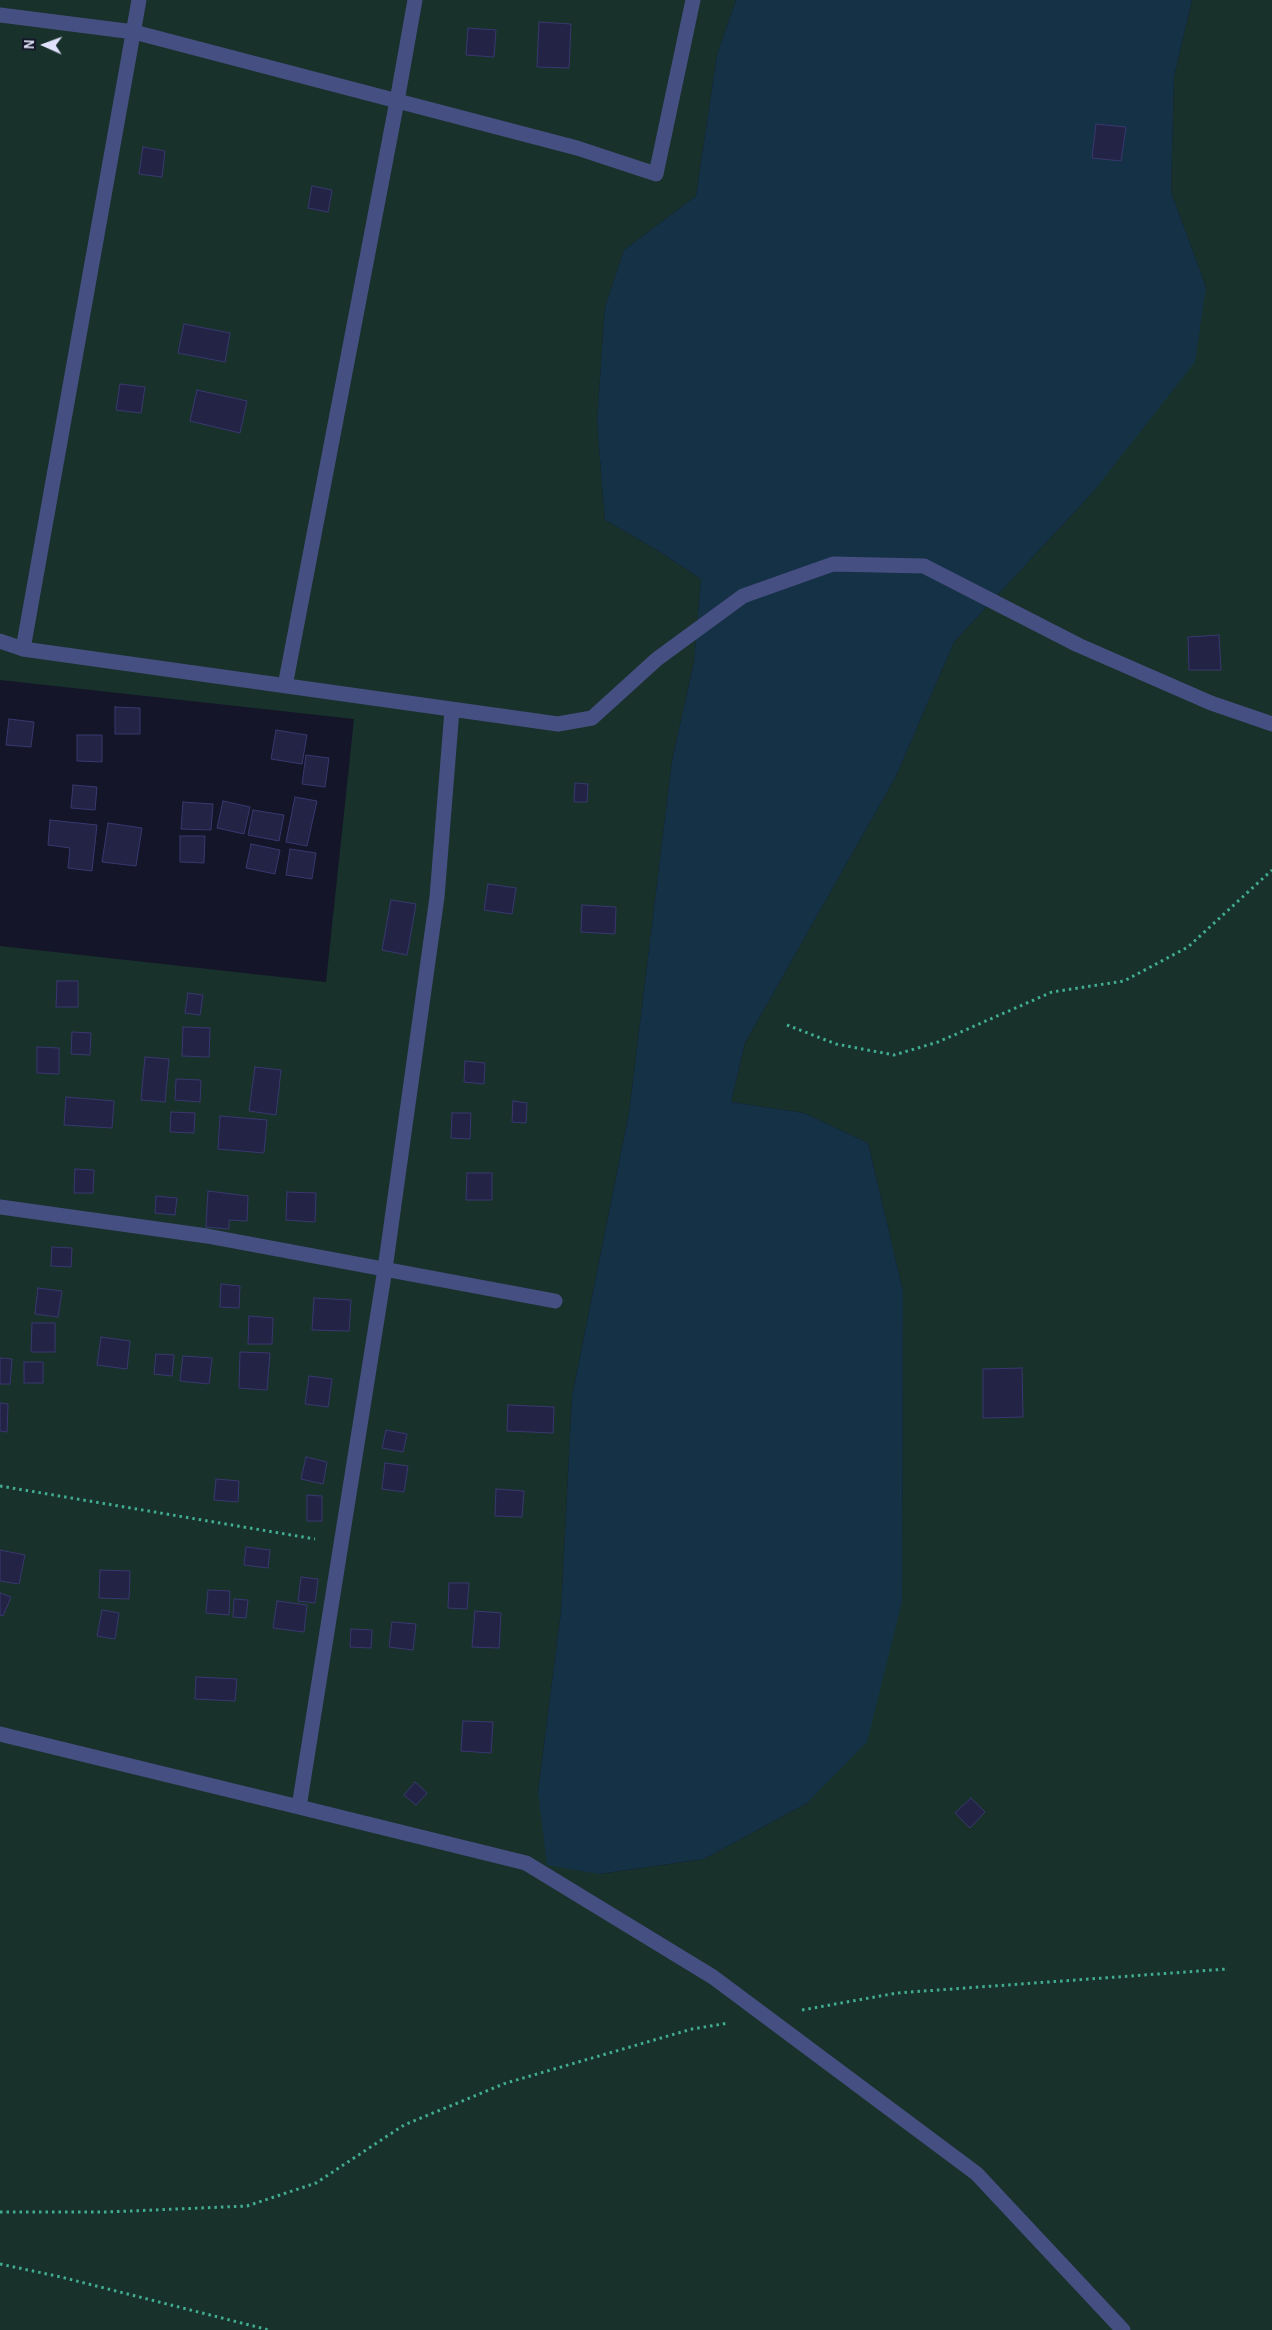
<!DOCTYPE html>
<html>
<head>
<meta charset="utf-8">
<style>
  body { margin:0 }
  #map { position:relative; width:1272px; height:2330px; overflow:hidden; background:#141528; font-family:"Alegreya Sans",sans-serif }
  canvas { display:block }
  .north { position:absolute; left:20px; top:20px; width:50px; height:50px; -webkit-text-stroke:4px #141528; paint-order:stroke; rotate:272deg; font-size:14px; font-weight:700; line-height:20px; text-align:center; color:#e0e2fb }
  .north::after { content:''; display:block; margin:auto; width:18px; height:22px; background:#e0e2fb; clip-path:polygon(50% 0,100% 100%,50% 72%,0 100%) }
</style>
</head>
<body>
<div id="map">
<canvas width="1272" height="2330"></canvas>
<div class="north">N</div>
</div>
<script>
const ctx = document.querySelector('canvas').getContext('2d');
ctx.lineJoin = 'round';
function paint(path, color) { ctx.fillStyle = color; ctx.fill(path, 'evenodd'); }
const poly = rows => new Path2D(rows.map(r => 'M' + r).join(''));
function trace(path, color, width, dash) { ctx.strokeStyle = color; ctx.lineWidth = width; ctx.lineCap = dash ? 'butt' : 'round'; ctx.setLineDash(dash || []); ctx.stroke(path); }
paint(poly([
  [0,0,736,0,717,55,696,196,624,250,605,307,597,422,605,520,657,550,701,579,694,662,672,761,629,1113,572,1396,561,1612,538,1792,599,1874,704,1859,807,1803,902,1601,903,1291,868,1143,804,1113,731,1102,745,1043,896,776,954,642,1093,492,1206,287,1171,192,1174,76,1192,0,1272,0,1272,2330,0,2330,0,946,326,982,354,719,0,680]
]), '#18312b');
paint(poly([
  [736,0,1192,0,1174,76,1171,192,1206,287,1195,362,1093,492,954,642,896,776,745,1043,731,1102,804,1113,868,1143,903,1291,902,1601,867,1742,807,1803,704,1859,599,1874,547,1865,538,1792,561,1612,572,1396,629,1113,672,761,694,662,701,579,657,550,605,520,597,422,605,307,624,250,696,196,717,55]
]), '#153146');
const building = poly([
  [539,22,571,24,569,68,537,67,539,22],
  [468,28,496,30,494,57,466,55,468,28],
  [1096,124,1126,127,1121,161,1092,158,1096,124],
  [143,147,165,151,162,177,139,174,143,147],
  [312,186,332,190,328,212,308,208,312,186],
  [184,324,230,333,225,362,178,353,184,324],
  [120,384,145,387,141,413,116,410,120,384],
  [197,390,247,401,240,433,190,421,197,390],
  [1219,635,1221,670,1189,670,1188,637,1219,635],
  [115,707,140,708,140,734,115,734,115,707],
  [9,719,34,722,31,747,6,745,9,719],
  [276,730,307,735,302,764,271,759,276,730],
  [77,735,102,735,102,762,77,761,77,735],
  [306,755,329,758,325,787,302,784,306,755],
  [575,783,588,784,587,802,574,802,575,783],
  [73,785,97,787,95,810,71,808,73,785],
  [295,797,317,801,307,846,286,842,295,797],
  [223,801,250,807,244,834,217,828,223,801],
  [183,802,213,804,211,830,181,829,183,802],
  [253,810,284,815,279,841,248,835,253,810],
  [50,820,97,825,92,871,68,868,70,848,48,845,50,820],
  [108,823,142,828,136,866,102,862,108,823],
  [180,836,205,836,204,863,180,862,180,836],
  [251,844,280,850,275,874,246,868,251,844],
  [290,849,316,853,312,879,286,875,290,849],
  [488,884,516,888,512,914,484,910,488,884],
  [391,900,416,904,407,955,382,950,391,900],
  [582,905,616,907,615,934,581,932,582,905],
  [57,981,78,981,78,1007,56,1007,57,981],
  [188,993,203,995,200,1015,185,1013,188,993],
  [183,1027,210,1028,209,1057,182,1056,183,1027],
  [72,1032,91,1033,90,1055,71,1054,72,1032],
  [37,1047,59,1048,59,1074,37,1073,37,1047],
  [145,1057,169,1059,165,1102,141,1100,145,1057],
  [465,1061,485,1063,484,1084,464,1082,465,1061],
  [255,1067,281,1070,276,1115,249,1111,255,1067],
  [176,1079,201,1080,200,1102,175,1100,176,1079],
  [66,1097,114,1101,112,1128,64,1125,66,1097],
  [513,1101,527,1103,526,1123,512,1122,513,1101],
  [171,1112,195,1113,194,1133,170,1132,171,1112],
  [452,1113,471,1113,470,1139,451,1138,452,1113],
  [220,1116,267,1120,264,1153,218,1149,220,1116],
  [75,1169,94,1170,93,1193,74,1193,75,1169],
  [467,1173,492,1173,492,1200,466,1200,467,1173],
  [208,1191,248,1196,247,1221,229,1220,229,1229,206,1227,208,1191],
  [287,1192,316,1193,315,1222,286,1220,287,1192],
  [156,1196,177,1198,175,1215,155,1213,156,1196],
  [52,1247,72,1248,71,1267,51,1266,52,1247],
  [221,1284,240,1286,239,1308,220,1307,221,1284],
  [38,1288,62,1291,58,1317,35,1314,38,1288],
  [314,1298,351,1300,349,1331,312,1330,314,1298],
  [249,1316,273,1318,272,1344,248,1344,249,1316],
  [32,1323,55,1323,55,1352,31,1352,32,1323],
  [101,1337,130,1341,127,1369,97,1365,101,1337],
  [240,1352,270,1353,267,1390,239,1388,240,1352],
  [156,1354,174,1355,172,1376,154,1374,156,1354],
  [183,1356,212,1358,209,1384,180,1381,183,1356],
  [0,1358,12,1359,10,1384,0,1384,0,1358],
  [24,1362,43,1362,43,1383,24,1383,24,1362],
  [1022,1368,1023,1417,983,1418,983,1369,1022,1368],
  [309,1376,332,1379,328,1407,305,1404,309,1376],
  [0,1403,8,1404,7,1432,0,1431,0,1403],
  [508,1405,554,1407,553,1433,507,1431,508,1405],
  [386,1430,407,1434,403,1452,382,1448,386,1430],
  [306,1457,327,1462,323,1484,301,1479,306,1457],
  [385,1463,408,1466,404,1492,382,1489,385,1463],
  [216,1479,239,1481,238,1502,214,1500,216,1479],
  [496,1489,524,1491,522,1517,495,1516,496,1489],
  [307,1495,322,1496,322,1521,307,1521,307,1495],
  [246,1547,270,1550,268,1568,244,1565,246,1547],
  [0,1550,25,1555,19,1584,0,1581,0,1550],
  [100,1570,130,1571,129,1599,99,1598,100,1570],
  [301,1577,318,1579,315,1603,298,1601,301,1577],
  [449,1583,469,1583,467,1609,448,1608,449,1583],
  [208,1590,230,1591,229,1615,206,1613,208,1590],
  [0,1593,11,1597,3,1616,0,1615,0,1593],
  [234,1599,248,1600,246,1618,233,1617,234,1599],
  [277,1601,307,1605,304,1632,273,1628,277,1601],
  [102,1610,119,1613,115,1639,97,1636,102,1610],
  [475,1611,501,1613,499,1648,472,1647,475,1611],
  [392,1622,416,1624,413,1650,389,1647,392,1622],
  [351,1629,372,1630,371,1648,350,1647,351,1629],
  [196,1677,237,1679,235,1701,195,1699,196,1677],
  [463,1721,493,1722,491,1753,461,1751,463,1721],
  [415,1782,427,1793,416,1805,404,1795,415,1782],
  [971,1798,985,1812,970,1828,955,1813,971,1798]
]);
paint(building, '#232346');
trace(building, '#38386f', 1);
trace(poly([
  [787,1025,836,1044,894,1055,938,1042,1052,992,1124,981,1188,947,1272,870],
  [0,1486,315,1539],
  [802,2010,897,1993,1227,1969],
  [0,2212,107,2212,247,2206,316,2183,404,2125,506,2083,692,2029,729,2023],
  [0,2264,61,2277,269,2330]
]), '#42ac91', 3, [2.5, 4]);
trace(poly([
  [0,15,134,32,577,148,656,174,693,0],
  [0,641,23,649,558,724,592,718,657,659,743,596,833,564,924,566,1078,645,1211,703,1272,724],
  [23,649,139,0],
  [285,686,397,101,415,0],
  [452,710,437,897,385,1269,299,1807,526,1863,713,1977,977,2174,1123,2330],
  [0,1207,207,1236,555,1301],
  [0,1734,299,1807]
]), '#464f81', 15);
</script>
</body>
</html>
